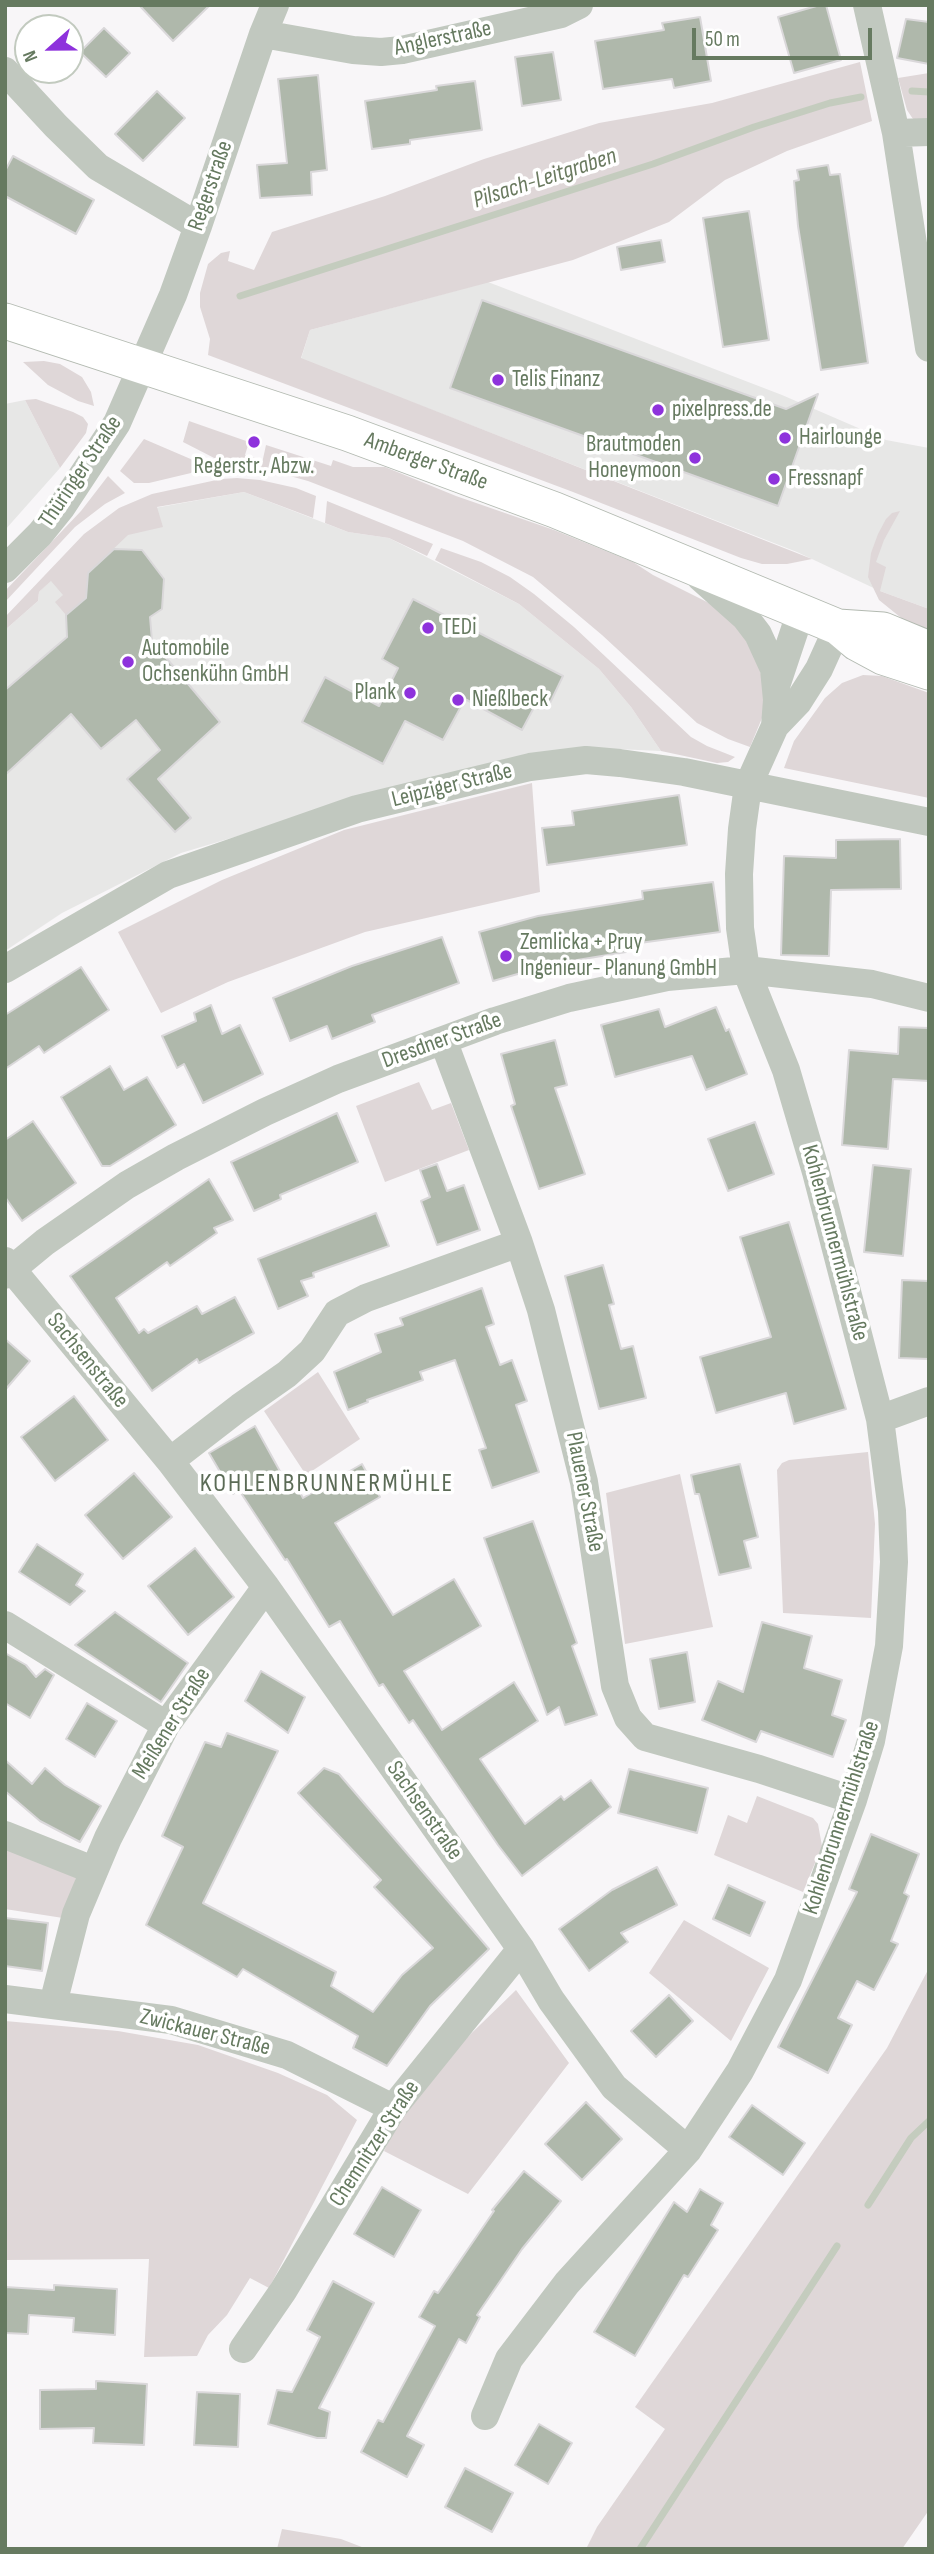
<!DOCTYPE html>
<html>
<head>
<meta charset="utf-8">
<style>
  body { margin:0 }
  #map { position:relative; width:934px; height:2554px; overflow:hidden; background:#f8f6f8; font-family:"Sofia Sans Condensed",sans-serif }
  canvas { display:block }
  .frame { position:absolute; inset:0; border:7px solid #667a60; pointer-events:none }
  .north { position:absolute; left:14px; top:14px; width:70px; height:70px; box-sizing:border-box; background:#fff; border:2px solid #c2cabf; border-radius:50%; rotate:249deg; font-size:19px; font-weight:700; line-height:28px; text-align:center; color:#667a60 }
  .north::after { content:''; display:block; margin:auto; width:24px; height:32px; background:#8e32dc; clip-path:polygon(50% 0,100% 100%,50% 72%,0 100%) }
  .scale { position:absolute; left:692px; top:28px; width:180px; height:32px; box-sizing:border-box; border:4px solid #667a60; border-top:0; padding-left:9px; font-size:21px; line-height:24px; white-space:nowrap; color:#667a60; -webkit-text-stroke:5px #fff; paint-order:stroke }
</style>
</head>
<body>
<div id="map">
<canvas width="934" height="2554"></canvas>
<div class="frame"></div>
<div class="north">N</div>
<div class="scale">50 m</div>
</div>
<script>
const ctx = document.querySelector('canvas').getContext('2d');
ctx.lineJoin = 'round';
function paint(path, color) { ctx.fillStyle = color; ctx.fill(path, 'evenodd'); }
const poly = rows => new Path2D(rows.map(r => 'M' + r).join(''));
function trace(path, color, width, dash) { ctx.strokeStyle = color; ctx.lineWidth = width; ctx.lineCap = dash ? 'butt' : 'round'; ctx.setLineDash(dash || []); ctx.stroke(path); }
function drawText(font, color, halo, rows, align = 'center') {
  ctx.font = font + ' "Sofia Sans Condensed",sans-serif'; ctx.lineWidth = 7; ctx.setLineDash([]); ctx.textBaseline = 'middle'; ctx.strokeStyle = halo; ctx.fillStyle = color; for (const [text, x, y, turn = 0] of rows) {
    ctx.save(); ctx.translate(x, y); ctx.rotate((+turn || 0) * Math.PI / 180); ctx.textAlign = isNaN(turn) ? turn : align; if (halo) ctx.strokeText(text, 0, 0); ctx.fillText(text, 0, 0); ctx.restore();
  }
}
paint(poly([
  [488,282,782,395,886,440,929,448,929,609,880,591,797,552,301,359,310,330],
  [25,400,60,468,5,530,5,404],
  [244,492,348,532,389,538,519,604,599,669,631,707,661,751,593,748,325,810,181,853,62,913,5,951,5,630,38,601,39,592,121,514]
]), '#e7e7e6');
paint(poly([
  [860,62,872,121,787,151,725,180,669,222,573,260,310,330,301,358,812,559,787,564,762,564,741,558,573,492,208,355,210,339,200,307,200,293,208,264,221,253,230,251,228,261,254,270,272,232,385,196,484,159,599,123,712,103],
  [929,73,929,123,913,119,907,110,898,78],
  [44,361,60,364,82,377,91,392,94,406,78,401,48,385,23,362],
  [36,399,73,412,83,417,88,424,86,433,60,468,25,400],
  [189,421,249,442,245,455,256,458,254,467,222,462,183,442],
  [144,439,193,460,197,468,191,473,149,483,134,483,120,471],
  [266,445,331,466,333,460,353,467,385,467,456,496,554,530,633,562,653,575,717,607,740,628,760,669,765,698,762,718,750,747,728,739,697,723,602,635,533,577,463,541,308,481,261,468],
  [108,476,125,493,105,504,75,527,5,602,5,591,81,511],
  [237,478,260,480,296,488,316,496,313,518,244,492,157,507,163,527,128,535,88,573,86,598,66,615,55,602,63,595,51,581,39,592,38,601,5,630,5,617,84,534,119,508,152,494,221,479],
  [327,501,433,544,427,556,389,538,348,532,325,523],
  [900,511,884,540,876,562,886,567,880,591,929,609,929,632,905,621,879,600,868,577,871,553,878,534,886,519,892,513],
  [441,548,481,562,510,577,534,594,574,627,691,737,707,746,735,757,728,762,717,763,661,751,631,707,599,669,519,604,435,560],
  [863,675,882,676,929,693,929,798,784,768,794,741,825,698,842,683],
  [532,783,540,892,365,932,228,982,161,1013,118,932,222,880,344,830],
  [419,1082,432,1110,451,1103,469,1150,385,1182,356,1106],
  [318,1372,360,1439,306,1475,264,1411],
  [868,1452,875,1524,871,1618,783,1613,777,1470,782,1463,789,1460],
  [680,1474,713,1627,625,1644,606,1493],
  [757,1796,813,1818,818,1824,822,1846,803,1892,714,1855,728,1815,747,1823],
  [5,1849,78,1872,63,1918,5,1909],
  [684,1920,769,1968,731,2041,649,1973],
  [929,1968,929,2510,902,2549,586,2549,597,2527,665,2429,635,2407,887,2048],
  [516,1990,569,2063,468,2194,384,2151,402,2115,447,2057],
  [5,2021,118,2031,198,2045,278,2073,327,2095,357,2120,269,2288,250,2278,227,2315,208,2335,197,2356,144,2357,149,2259,5,2260],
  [282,2529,341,2539,367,2549,277,2549]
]), '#dfd7d8');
trace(poly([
  [912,91,929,92],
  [240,296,653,164,754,127,830,103,861,97],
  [868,2205,911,2138,929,2121],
  [640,2549,837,2246]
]), '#c4ccbe', 7);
const building = poly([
  [139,5,210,5,173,41,139,5],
  [820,5,826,5,841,60,794,73,778,17,820,5],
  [700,17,711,81,674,88,672,79,603,89,595,41,664,30,662,23,700,17],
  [906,19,929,22,929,64,897,58,906,19],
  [104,28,130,53,106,77,80,52,104,28],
  [553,52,561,100,522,106,515,57,553,52],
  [318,75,327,170,311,172,312,195,260,198,257,165,287,163,278,79,318,75],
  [475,81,482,130,410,140,410,144,372,149,365,101,437,90,436,86,475,81],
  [157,91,185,118,143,161,115,134,157,91],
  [13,156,94,200,76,234,5,196,5,171,13,156],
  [828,165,830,175,840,174,868,363,821,370,798,226,794,181,799,180,797,170,828,165],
  [749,211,769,340,723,347,703,218,749,211],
  [661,240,665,262,621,270,617,247,661,240],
  [482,300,786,409,818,394,778,506,450,388,482,300],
  [114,549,142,550,164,579,162,609,150,617,152,641,220,722,158,779,191,818,175,832,127,779,160,750,136,720,101,749,71,714,5,775,5,690,67,637,66,615,86,598,88,573,114,549],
  [413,599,563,676,550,703,539,698,522,730,465,699,443,740,405,721,383,764,302,722,325,677,379,706,398,668,382,659,413,599],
  [679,795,687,845,547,865,542,828,574,825,572,811,679,795],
  [900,839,901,889,831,890,829,956,781,955,784,856,836,858,836,840,900,839],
  [713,882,720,932,625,945,626,952,553,964,493,981,479,932,538,916,643,899,642,891,713,882],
  [442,937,459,983,372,1015,375,1022,332,1039,327,1026,290,1041,273,998,352,966,442,937],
  [81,967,109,1010,44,1053,39,1046,5,1069,5,1015,81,967],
  [211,1005,222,1034,240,1025,263,1074,203,1103,184,1064,177,1068,162,1036,196,1021,194,1013,211,1005],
  [716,1007,726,1031,729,1029,747,1074,706,1090,692,1056,615,1077,601,1025,659,1009,665,1027,716,1007],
  [899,1027,929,1028,929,1081,893,1079,888,1149,842,1145,849,1050,898,1054,899,1027],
  [555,1040,567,1085,555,1088,585,1174,539,1189,511,1106,515,1104,501,1054,555,1040],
  [110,1066,124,1090,147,1077,176,1125,110,1166,102,1166,61,1097,110,1066],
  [337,1113,358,1162,280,1195,281,1199,254,1211,231,1162,337,1113],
  [33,1121,76,1183,22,1221,5,1197,5,1140,33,1121],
  [755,1122,774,1174,728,1191,708,1139,755,1122],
  [437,1164,447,1191,464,1185,480,1230,437,1245,421,1201,430,1197,420,1170,437,1164],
  [873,1165,911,1169,903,1256,864,1252,873,1165],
  [209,1179,233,1220,214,1228,217,1233,170,1266,167,1262,116,1298,139,1333,144,1329,148,1333,197,1306,202,1314,235,1297,254,1333,199,1363,197,1359,152,1391,70,1276,209,1179],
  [376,1213,389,1246,313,1273,314,1277,301,1281,308,1296,278,1309,258,1259,376,1213],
  [789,1222,846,1409,794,1424,786,1393,716,1413,700,1357,771,1337,740,1237,789,1222],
  [603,1265,614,1304,609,1305,621,1349,633,1346,646,1398,599,1409,565,1276,603,1265],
  [902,1280,929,1281,929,1359,899,1358,902,1280],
  [482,1288,494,1324,486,1327,500,1365,512,1360,527,1401,516,1405,539,1472,492,1488,479,1450,486,1448,455,1360,420,1372,423,1380,367,1400,368,1402,348,1410,334,1372,381,1352,375,1334,403,1325,400,1318,482,1288],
  [5,1339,30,1361,5,1390,5,1339],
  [74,1396,108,1440,55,1481,21,1437,74,1396],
  [255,1426,292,1493,298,1489,303,1498,362,1464,380,1497,335,1523,393,1615,454,1579,481,1626,404,1671,442,1730,514,1682,538,1721,480,1759,525,1824,561,1796,564,1800,591,1780,611,1807,522,1876,498,1845,413,1720,409,1723,383,1684,379,1686,340,1621,329,1627,287,1559,285,1560,239,1490,233,1494,209,1453,255,1426],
  [740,1464,758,1537,744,1541,751,1568,719,1575,699,1494,695,1494,691,1475,740,1464],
  [134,1473,172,1517,123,1559,85,1515,134,1473],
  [533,1521,577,1643,572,1646,597,1715,565,1725,559,1707,547,1715,484,1538,533,1521],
  [37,1544,83,1574,76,1585,85,1591,70,1605,19,1572,37,1544],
  [195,1548,234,1597,188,1635,148,1586,195,1548],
  [115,1612,188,1663,161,1702,75,1645,115,1612],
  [762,1622,812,1636,804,1668,842,1680,832,1715,846,1720,833,1757,761,1731,756,1742,702,1720,718,1681,743,1692,762,1622],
  [687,1652,695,1702,659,1709,650,1659,687,1652],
  [5,1653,26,1665,36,1677,45,1669,54,1675,30,1718,5,1703,5,1653],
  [261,1671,305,1697,288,1733,245,1701,261,1671],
  [87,1703,117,1721,95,1757,66,1739,87,1703],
  [227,1733,278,1751,203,1903,336,1972,331,1986,373,2012,402,1975,433,1948,374,1887,381,1880,298,1793,324,1768,339,1774,489,1949,430,2006,387,2066,353,2048,358,2036,243,1969,237,1977,146,1925,183,1847,162,1836,205,1742,221,1747,227,1733],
  [5,1760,32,1784,45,1768,65,1785,101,1806,80,1842,40,1821,5,1791,5,1760],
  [629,1769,708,1788,697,1833,618,1813,629,1769],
  [871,1834,919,1854,904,1893,909,1896,891,1941,898,1944,874,1990,857,1981,838,2018,852,2025,828,2073,778,2047,857,1892,849,1889,871,1834],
  [657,1867,677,1905,621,1933,628,1942,589,1971,559,1929,612,1890,657,1867],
  [728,1885,765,1902,750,1936,713,1919,728,1885],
  [5,1918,48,1923,42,1971,5,1966,5,1918],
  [669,1995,693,2021,656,2057,631,2031,669,1995],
  [586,2102,622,2139,582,2180,545,2144,586,2102],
  [752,2105,805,2143,783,2175,729,2137,752,2105],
  [524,2171,561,2201,522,2249,477,2315,480,2317,466,2343,459,2339,407,2436,424,2445,407,2477,361,2452,378,2420,383,2422,435,2326,419,2317,434,2291,438,2293,494,2211,492,2210,524,2171],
  [382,2187,421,2210,394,2257,354,2234,382,2187],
  [700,2189,723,2203,711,2225,718,2230,688,2277,684,2275,635,2356,594,2332,674,2202,687,2212,700,2189],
  [333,2281,374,2303,319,2408,330,2412,326,2438,317,2438,268,2424,277,2390,292,2392,320,2337,307,2330,333,2281],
  [54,2285,117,2289,115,2335,73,2332,74,2318,29,2315,28,2334,5,2333,5,2287,54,2290,54,2285],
  [96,2381,147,2384,144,2445,93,2443,94,2428,40,2429,40,2390,96,2389,96,2381],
  [197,2392,240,2394,238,2447,194,2445,197,2392],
  [539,2424,572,2443,548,2484,515,2465,539,2424],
  [465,2468,513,2493,492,2532,445,2507,465,2468]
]);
paint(building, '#afb8ab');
trace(building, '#dad8da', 2);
const major = poly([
  [5,321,347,433,555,510,838,627,857,643,883,657,929,672],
  [838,627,883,630,929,649]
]);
trace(major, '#b3bab1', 37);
trace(poly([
  [867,5,896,133,929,348],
  [263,34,353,50,381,52,402,50,561,14,579,5],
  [5,71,56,126,98,167,198,226],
  [896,133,929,132],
  [5,569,40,534,61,508,117,423,173,295,198,226,263,34,275,5],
  [777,683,801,611],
  [775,726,798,702,819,669,838,627],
  [5,969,168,875,357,809,530,767,586,760,620,763,684,772,929,822],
  [443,1040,519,1243,541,1310,584,1482,615,1686,628,1718,645,1737,759,1769,853,1800],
  [5,1261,170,1461,266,1587,521,1949,551,2000,614,2087,688,2150],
  [5,1275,45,1242,127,1185,176,1157,265,1112,338,1079,495,1021,569,998,667,977,746,970,872,984,929,998],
  [880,1419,929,1401],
  [170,1461,240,1407,287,1374,312,1351,337,1313,366,1298,519,1243],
  [5,1625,166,1725],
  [5,1835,93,1870],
  [5,1999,171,2020,287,2055,393,2108],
  [53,2004,76,1914,108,1838,166,1725,266,1587],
  [243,2349,283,2291,393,2108,521,1949],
  [485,2416,509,2359,567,2283,688,2150,740,2071,788,1980,853,1800,871,1741,889,1646,894,1562,892,1511,880,1419,816,1172,786,1070,746,970,740,928,739,874,742,829,748,786,775,726,777,700,774,669,758,634,745,617,700,577]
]), '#c1c8bf', 28);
trace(major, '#fff', 35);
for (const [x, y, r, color] of [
  [498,380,7,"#8e32dc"],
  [658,410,7,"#8e32dc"],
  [785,438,7,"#8e32dc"],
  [254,442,7,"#8e32dc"],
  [695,458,7,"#8e32dc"],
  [774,479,7,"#8e32dc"],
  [428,628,7,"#8e32dc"],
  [128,662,7,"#8e32dc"],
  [410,693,7,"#8e32dc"],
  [458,700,7,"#8e32dc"],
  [506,956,7,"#8e32dc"]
]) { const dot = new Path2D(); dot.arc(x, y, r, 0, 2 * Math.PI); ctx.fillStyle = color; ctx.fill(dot); trace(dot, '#fff', 2.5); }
drawText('23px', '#667a60', '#fff', [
  ["Anglerstraße",443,39,-12],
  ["Regerstraße",211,186,-71],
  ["Amberger Straße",426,462,20],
  ["Thüringer Straße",81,472,-56],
  ["Leipziger Straße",452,786,-14],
  ["Dresdner Straße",442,1041,-20],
  ["Kohlenbrunnermühlstraße",834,1243,75],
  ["Sachsenstraße",87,1361,51],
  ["Plauener Straße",584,1492,79],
  ["Meißener Straße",172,1724,-58],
  ["Sachsenstraße",424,1811,55],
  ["Kohlenbrunnermühlstraße",842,1818,-72],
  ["Zwickauer Straße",205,2033,14],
  ["Chemnitzer Straße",375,2144,-57]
]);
drawText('23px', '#667a60', '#fff', [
  ["Telis Finanz",512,380],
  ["pixelpress.de",672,410],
  ["Hairlounge",799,438],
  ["Brautmoden",681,445,"right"],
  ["Honeymoon",681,471,"right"],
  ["Regerstr., Abzw.",254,467,"center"],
  ["Fressnapf",788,479],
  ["TEDi",442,628],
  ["Automobile",142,649],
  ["Ochsenkühn GmbH",142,675],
  ["Plank",396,693,"right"],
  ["Nießlbeck",472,700],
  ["Zemlicka + Pruy",520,943],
  ["Ingenieur- Planung GmbH",520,969]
], 'left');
drawText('italic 24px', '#6a7a5f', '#fff', [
  ["Pilsach-Leitgraben",545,179,-18]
]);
ctx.letterSpacing = '2px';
drawText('26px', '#5b6b56', '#fff', [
  ["KOHLENBRUNNERMÜHLE",327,1484]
]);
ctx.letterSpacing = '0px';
</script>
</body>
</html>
